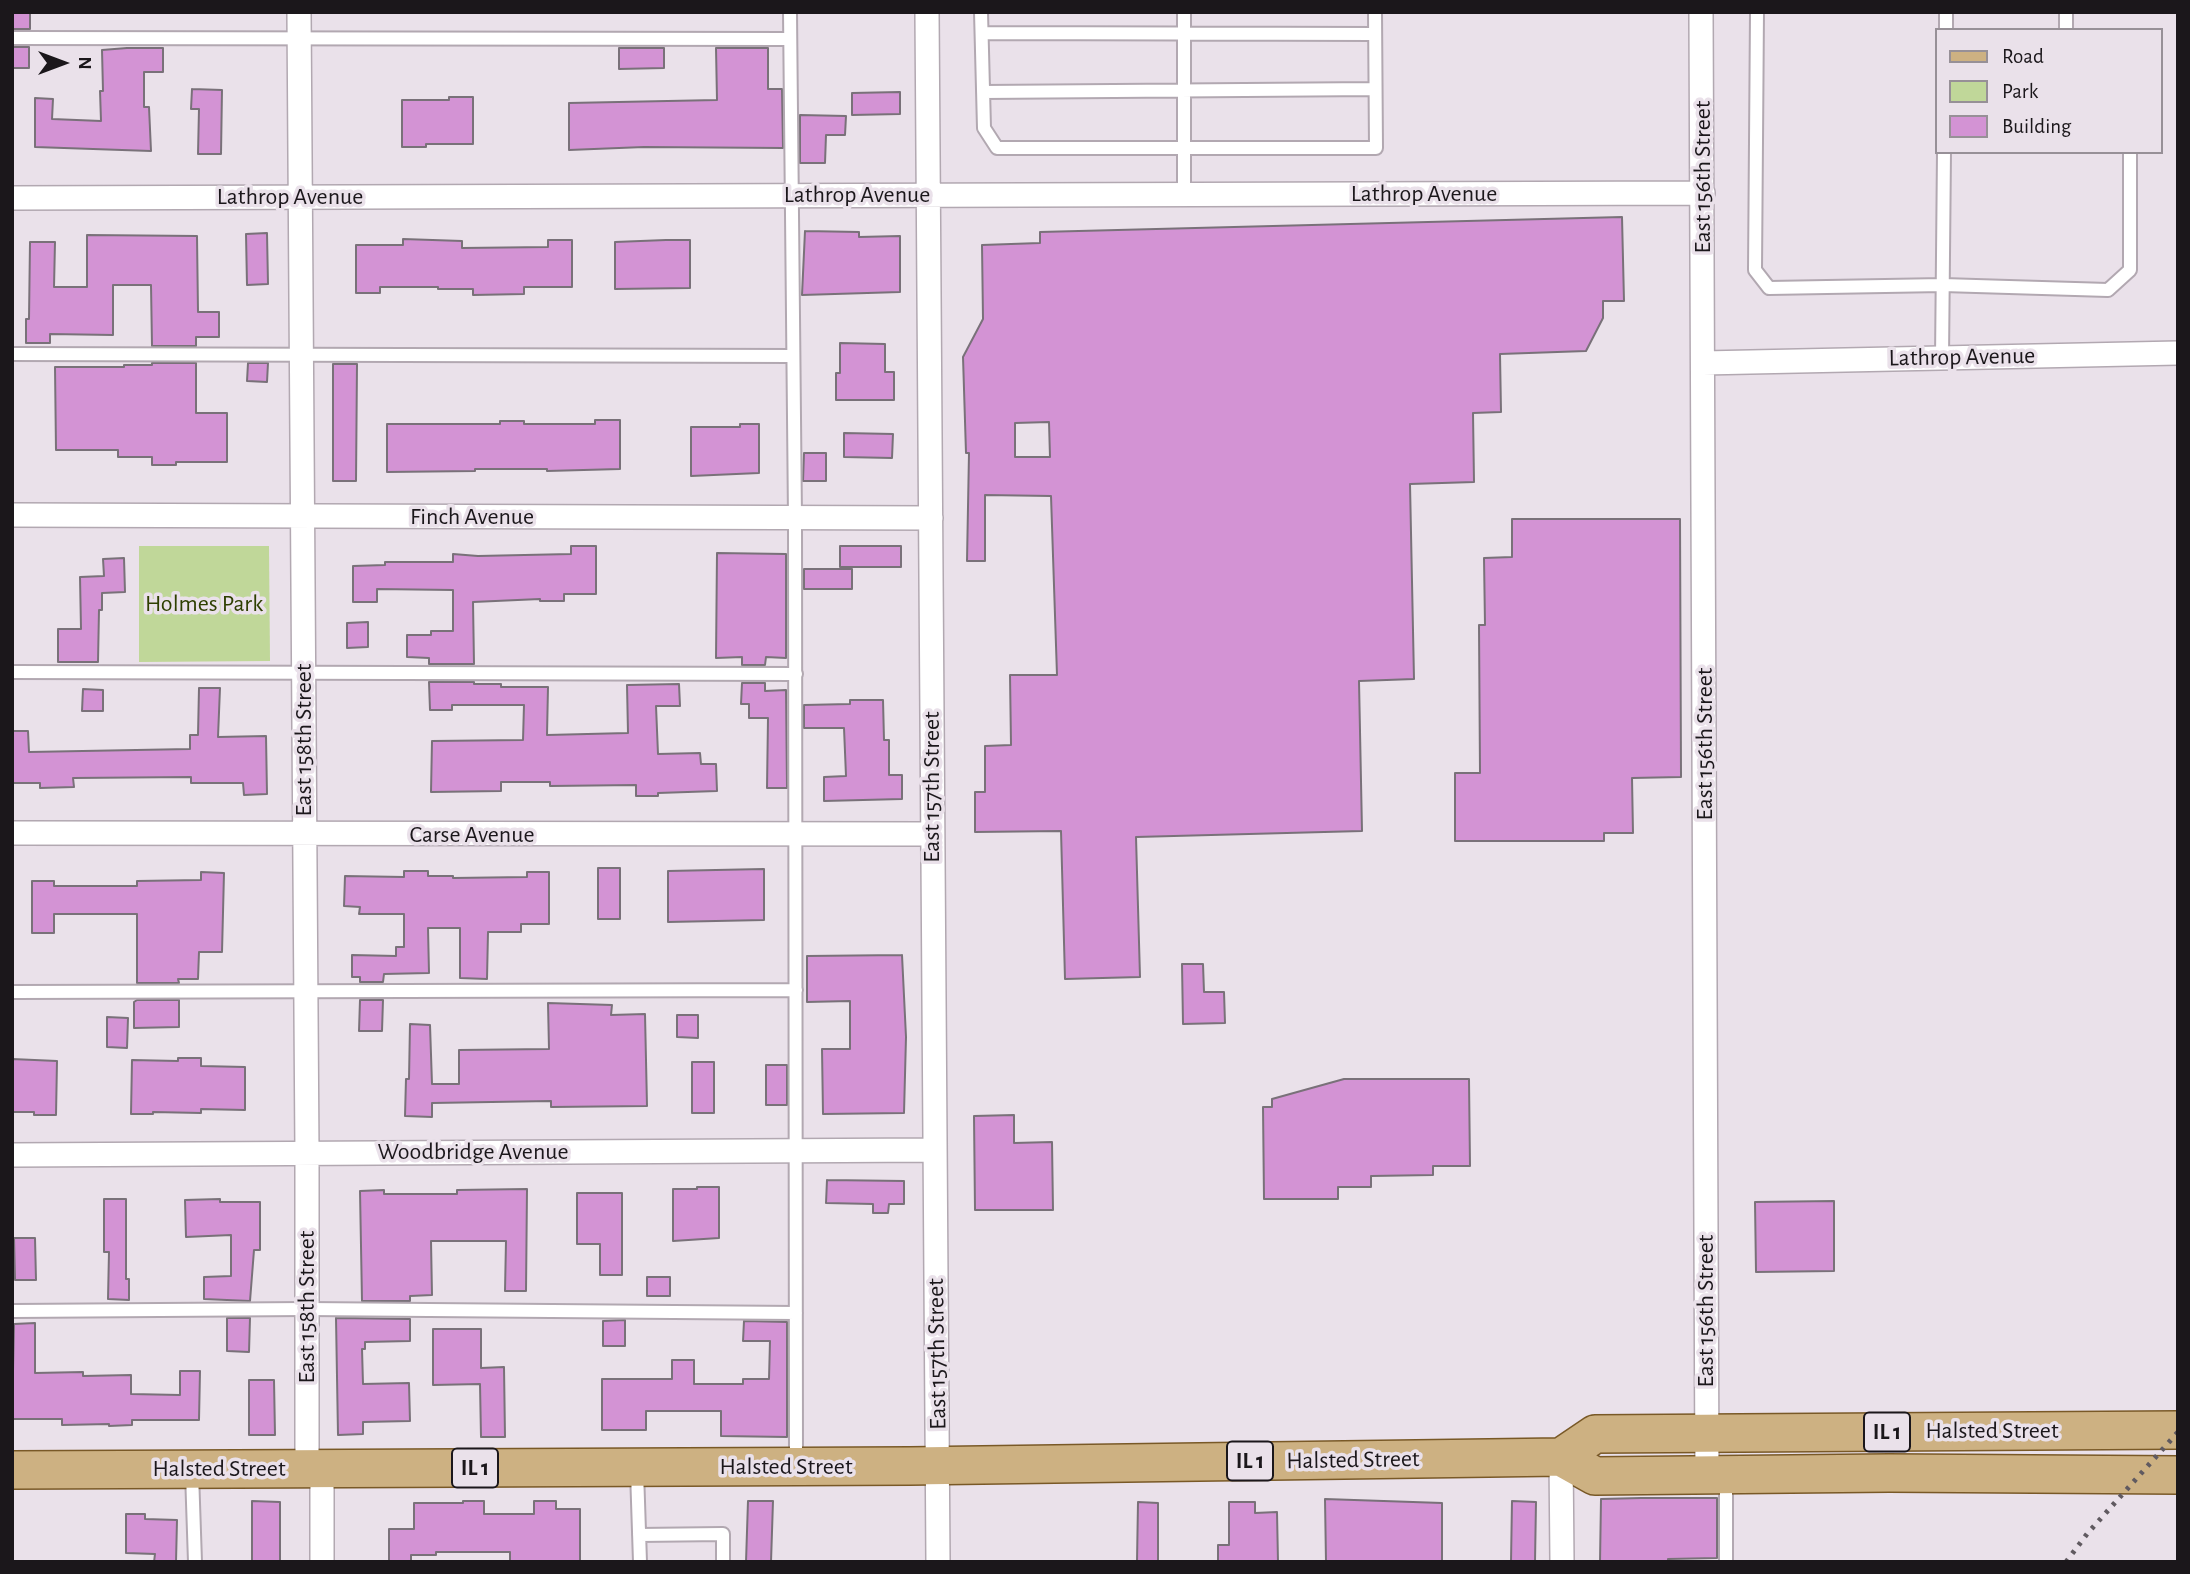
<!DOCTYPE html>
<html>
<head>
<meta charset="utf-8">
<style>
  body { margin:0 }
  #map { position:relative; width:2190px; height:1574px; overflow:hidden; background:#eae1ea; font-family:"Alegreya Sans",sans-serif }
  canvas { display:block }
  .frame { position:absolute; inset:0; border:14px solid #1b171b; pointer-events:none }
  .legend { position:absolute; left:1935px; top:28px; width:228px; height:126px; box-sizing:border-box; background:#eae1ea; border:2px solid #979097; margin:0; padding:9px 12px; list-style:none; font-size:21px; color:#1b171b }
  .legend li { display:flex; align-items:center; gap:14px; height:35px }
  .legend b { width:35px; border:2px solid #979097 }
  .north { position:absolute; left:28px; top:28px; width:70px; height:70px; -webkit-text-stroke:5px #eae1ea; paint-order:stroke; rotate:90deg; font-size:19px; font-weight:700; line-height:28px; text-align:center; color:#1b171b }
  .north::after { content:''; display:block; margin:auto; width:24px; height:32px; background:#1b171b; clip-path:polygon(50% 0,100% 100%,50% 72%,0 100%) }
</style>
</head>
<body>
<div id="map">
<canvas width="2190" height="1574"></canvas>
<div class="frame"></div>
<ul class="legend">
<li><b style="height:9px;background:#cdb182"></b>Road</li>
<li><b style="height:19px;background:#c0d799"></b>Park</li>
<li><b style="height:19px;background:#d393d4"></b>Building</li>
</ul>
<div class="north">N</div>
</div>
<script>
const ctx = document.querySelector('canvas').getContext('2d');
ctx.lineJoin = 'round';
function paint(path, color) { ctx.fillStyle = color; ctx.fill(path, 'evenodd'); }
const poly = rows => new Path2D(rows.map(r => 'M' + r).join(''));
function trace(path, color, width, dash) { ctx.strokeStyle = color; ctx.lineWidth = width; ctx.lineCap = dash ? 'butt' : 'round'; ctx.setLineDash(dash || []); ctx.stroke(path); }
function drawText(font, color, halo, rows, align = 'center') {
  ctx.font = font + ' "Alegreya Sans",sans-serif'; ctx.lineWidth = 7; ctx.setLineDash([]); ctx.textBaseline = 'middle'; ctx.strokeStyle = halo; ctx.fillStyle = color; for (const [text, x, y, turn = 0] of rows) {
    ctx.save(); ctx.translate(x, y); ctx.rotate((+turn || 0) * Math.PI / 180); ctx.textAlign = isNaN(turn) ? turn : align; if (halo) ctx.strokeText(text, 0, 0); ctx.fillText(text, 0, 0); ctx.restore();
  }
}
paint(poly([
  [139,546,269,546,270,661,139,662]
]), '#c0d799');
const building = poly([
  [12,12,30,12,30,29,12,29,12,12],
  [12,47,29,47,29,68,12,68,12,47],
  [127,48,163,48,163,72,144,72,144,107,149,107,151,151,35,147,35,98,53,99,52,119,101,121,100,91,103,91,102,50,127,48],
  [619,48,664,48,664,68,619,69,619,48],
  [716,48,768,48,768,89,782,89,783,148,644,147,569,150,569,103,717,100,716,48],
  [192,89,222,90,221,154,198,154,199,109,191,109,192,89],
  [900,92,900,114,852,115,852,93,900,92],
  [449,97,473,97,473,144,426,144,426,147,402,147,402,100,449,100,449,97],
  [800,115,846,116,845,135,826,135,825,163,800,163,800,115],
  [1622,217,1624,301,1603,301,1603,318,1586,351,1500,354,1501,412,1473,413,1474,482,1410,484,1414,679,1359,681,1362,831,1136,837,1140,977,1065,979,1061,831,975,832,975,792,985,792,985,746,1011,745,1010,675,1057,675,1051,496,985,495,985,561,967,561,969,453,966,453,963,357,983,319,982,245,1040,243,1040,232,1622,217],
  [1049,422,1050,457,1015,457,1015,423,1049,422],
  [805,231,859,232,859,237,900,236,900,292,802,295,805,231],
  [267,233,268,284,247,285,246,234,267,233],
  [87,235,197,236,198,312,219,312,219,337,196,337,196,346,152,346,151,285,113,285,113,335,50,334,50,343,26,343,26,319,29,319,30,242,55,242,54,287,87,287,87,235],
  [403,239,462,241,462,248,548,247,548,240,572,240,572,287,524,287,524,294,473,295,473,289,438,289,438,287,380,287,380,293,356,293,356,245,403,245,403,239],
  [666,240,690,240,690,288,615,289,615,242,666,240],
  [840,343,885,344,885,372,894,372,894,400,836,400,836,373,840,373,840,343],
  [152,363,196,363,196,413,227,413,227,462,176,462,176,465,152,465,152,457,118,457,118,450,56,450,55,367,124,367,124,365,152,365,152,363],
  [248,363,268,363,267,382,247,381,248,363],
  [333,364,357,364,356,481,333,481,333,364],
  [595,420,620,420,620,469,547,471,547,469,475,469,475,471,387,472,387,424,500,424,500,421,524,421,524,424,595,424,595,420],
  [740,424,759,424,759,473,691,476,691,427,740,427,740,424],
  [844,433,893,434,892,458,844,457,844,433],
  [804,453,826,453,826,481,803,481,804,453],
  [1512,519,1680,519,1681,777,1632,778,1633,833,1604,833,1604,841,1455,841,1455,773,1480,773,1479,625,1485,625,1484,558,1512,557,1512,519],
  [571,546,596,546,596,594,564,594,564,601,540,601,540,599,473,602,474,664,429,664,429,658,407,657,407,635,431,635,431,631,453,631,453,590,377,589,377,602,353,602,353,566,385,565,385,562,453,562,453,554,478,556,571,554,571,546],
  [840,546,901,546,901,567,840,567,840,546],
  [717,553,786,554,786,658,766,657,765,665,742,665,742,657,716,658,717,553],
  [124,558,125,592,102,593,102,610,99,610,98,662,58,662,58,629,81,629,80,577,104,576,103,559,124,558],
  [804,569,852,569,852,589,804,589,804,569],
  [368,622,368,647,347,648,347,623,368,622],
  [429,682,474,682,474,684,501,684,501,687,548,687,547,735,628,733,627,685,679,684,680,706,656,706,658,754,700,753,701,764,716,764,717,791,658,793,658,796,636,796,636,785,550,786,550,782,501,782,501,791,431,792,432,741,523,740,524,705,452,705,452,710,430,710,429,682],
  [742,683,765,683,765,691,786,690,787,788,767,788,768,718,749,718,749,704,741,704,742,683],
  [199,688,220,688,218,737,266,736,267,794,244,795,243,783,191,783,191,777,73,778,74,787,40,788,40,783,12,783,12,731,28,731,29,752,190,749,190,735,198,735,199,688],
  [83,689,103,690,103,711,82,711,83,689],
  [850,700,883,700,884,740,889,740,889,775,902,775,902,799,824,801,824,777,846,776,844,728,804,728,804,705,850,704,850,700],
  [598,868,620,868,620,919,598,919,598,868],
  [764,869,764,920,668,922,668,871,764,869],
  [404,871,428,871,428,876,453,876,453,878,527,877,527,872,549,872,549,924,521,924,521,932,488,932,487,979,460,978,460,928,428,928,429,973,384,974,383,982,360,982,360,977,352,977,352,955,396,956,396,947,404,947,404,914,359,914,360,907,344,906,345,876,404,877,404,871],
  [201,872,224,873,222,952,199,952,198,979,178,979,179,983,137,983,137,914,54,914,54,933,32,933,32,881,54,881,54,886,137,886,137,881,201,880,201,872],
  [902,955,906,1037,904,1113,823,1114,822,1049,850,1049,850,1001,807,1002,807,956,902,955],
  [1182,964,1203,964,1204,992,1224,992,1225,1023,1183,1024,1182,964],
  [137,1000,179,1000,179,1027,134,1028,134,1002,137,1000],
  [360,1000,383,1000,382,1031,359,1031,360,1000],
  [548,1003,612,1005,611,1015,645,1014,647,1106,551,1107,551,1101,432,1103,432,1117,405,1116,406,1079,409,1079,410,1024,430,1025,432,1084,459,1084,459,1050,549,1049,548,1003],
  [677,1015,698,1015,698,1038,677,1037,677,1015],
  [107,1017,128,1018,127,1048,107,1047,107,1017],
  [178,1058,201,1058,201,1066,245,1067,245,1110,201,1109,201,1113,153,1112,153,1114,131,1114,132,1060,178,1061,178,1058],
  [12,1059,57,1061,56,1115,34,1115,34,1112,12,1112,12,1059],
  [692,1062,714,1062,714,1113,692,1113,692,1062],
  [766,1065,787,1065,787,1105,766,1105,766,1065],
  [1344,1079,1469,1079,1470,1166,1433,1166,1433,1175,1371,1176,1371,1187,1338,1187,1338,1199,1264,1199,1263,1107,1272,1107,1272,1099,1344,1079],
  [1014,1115,1014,1143,1052,1142,1053,1210,975,1210,974,1116,1014,1115],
  [827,1180,904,1181,904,1204,889,1204,888,1213,873,1213,873,1204,826,1203,827,1180],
  [697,1187,719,1187,719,1238,673,1241,673,1189,697,1189,697,1187],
  [527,1189,526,1291,505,1291,506,1241,431,1241,432,1295,410,1296,410,1301,362,1301,360,1191,384,1190,384,1194,457,1194,457,1190,527,1189],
  [577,1193,622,1193,622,1275,600,1275,600,1244,577,1244,577,1193],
  [104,1199,126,1199,126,1279,129,1279,129,1300,108,1299,109,1252,104,1252,104,1199],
  [220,1199,220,1202,260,1202,260,1250,254,1250,250,1301,204,1299,204,1277,231,1276,231,1235,186,1237,185,1200,220,1199],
  [1834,1201,1834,1271,1756,1272,1755,1202,1834,1201],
  [14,1238,35,1238,36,1280,15,1280,14,1238],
  [647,1277,670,1277,670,1296,647,1296,647,1277],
  [227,1318,250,1318,249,1352,227,1351,227,1318],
  [336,1318,410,1319,410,1341,365,1342,365,1349,362,1349,363,1384,409,1383,410,1421,363,1422,363,1434,338,1435,336,1318],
  [625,1320,625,1346,603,1346,603,1321,625,1320],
  [744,1321,787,1322,787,1437,721,1436,721,1411,646,1411,646,1430,602,1430,602,1379,672,1379,672,1360,694,1360,694,1384,743,1384,743,1379,769,1379,770,1341,743,1341,744,1321],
  [35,1323,35,1373,83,1372,83,1376,131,1375,131,1394,180,1395,180,1371,200,1371,199,1420,132,1420,132,1425,109,1426,109,1424,62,1425,62,1419,12,1419,14,1324,35,1323],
  [433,1329,481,1329,481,1368,504,1367,505,1437,481,1437,480,1384,433,1385,433,1329],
  [249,1380,274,1380,275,1435,249,1435,249,1380],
  [1641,1498,1717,1498,1717,1558,1668,1559,1668,1562,1600,1562,1601,1499,1641,1498],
  [1325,1499,1442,1503,1442,1562,1326,1562,1325,1499],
  [252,1501,280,1502,280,1562,252,1562,252,1501],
  [463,1501,484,1501,484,1514,534,1514,534,1501,556,1501,556,1509,580,1509,580,1561,510,1562,510,1552,436,1552,436,1555,411,1555,411,1562,389,1562,389,1529,414,1529,414,1503,463,1503,463,1501],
  [748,1501,773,1501,771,1562,746,1562,748,1501],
  [1512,1501,1536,1502,1535,1562,1511,1562,1512,1501],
  [1138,1502,1158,1503,1158,1562,1137,1562,1138,1502],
  [1229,1502,1255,1502,1255,1513,1277,1512,1278,1562,1218,1562,1218,1545,1229,1545,1229,1502],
  [126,1514,145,1514,145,1519,177,1520,176,1562,154,1562,155,1554,126,1553,126,1514]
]);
paint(building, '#d393d4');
trace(building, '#797179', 2);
const service = poly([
  [790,12,795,518,796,1464],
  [981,12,984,128,997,148,1376,148,1375,12],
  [1184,12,1184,194],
  [1757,12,1755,270,1769,288,1943,285,2108,290,2130,270,2130,152],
  [2066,12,2066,30],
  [1946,30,1946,12],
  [982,33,1375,34],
  [12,38,790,39],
  [983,92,1375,89],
  [12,354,793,356],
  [1942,358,1944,152],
  [12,672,796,674],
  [12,992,796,990],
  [12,1311,307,1309,796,1313],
  [637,1471,640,1562],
  [192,1473,195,1562],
  [1726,1478,1726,1562],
  [639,1535,723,1534,723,1562]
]);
const minor = poly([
  [299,12,307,1152,307,1469],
  [927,12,938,1562],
  [1701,12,1707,1475],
  [12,198,1703,193],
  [1703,363,2178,353],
  [12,515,931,518],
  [12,833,932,834],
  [12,1155,934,1150],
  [1561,1457,1562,1562],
  [322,1562,322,1469]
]);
const primary = poly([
  [1561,1457,1595,1434,2178,1430],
  [12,1470,910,1466,1561,1457,1595,1476,1889,1473,2178,1475]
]);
trace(service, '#b2a8b1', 16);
trace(minor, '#b2a8b1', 26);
trace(primary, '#795927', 40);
trace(service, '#fff', 12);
trace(minor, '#fff', 23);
trace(primary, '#cdb182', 37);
trace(poly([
  [2066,1562,2087,1534,2178,1432]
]), '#605a60', 5, [3.5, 7]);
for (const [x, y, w] of [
  [1887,1432,46],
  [1250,1461,46],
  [475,1468,46]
]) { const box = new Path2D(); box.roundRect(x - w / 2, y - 19.5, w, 39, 5); ctx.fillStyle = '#eae1ea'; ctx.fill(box); trace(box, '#1b171b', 2); }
drawText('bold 23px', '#1b171b', null, [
  ["IL 1",1887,1432],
  ["IL 1",1250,1461],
  ["IL 1",475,1468]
]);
drawText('24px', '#1b171b', '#eae1ea', [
  ["East 156th Street",1703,177,-90],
  ["Lathrop Avenue",1424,194],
  ["Lathrop Avenue",857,195],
  ["Lathrop Avenue",290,197],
  ["Lathrop Avenue",1962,357,-1],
  ["Finch Avenue",472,517],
  ["East 158th Street",304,740,-90],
  ["East 156th Street",1705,744,-90],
  ["East 157th Street",932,787,-90],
  ["Carse Avenue",472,835],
  ["Woodbridge Avenue",473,1152],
  ["East 158th Street",307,1307,-90],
  ["East 156th Street",1706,1311,-90],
  ["East 157th Street",937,1354,-91],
  ["Halsted Street",1992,1431],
  ["Halsted Street",1353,1460,-1],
  ["Halsted Street",786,1467],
  ["Halsted Street",219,1469]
]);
drawText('24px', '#2e3f00', '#eae1ea', [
  ["Holmes Park",204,604]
]);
</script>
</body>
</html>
